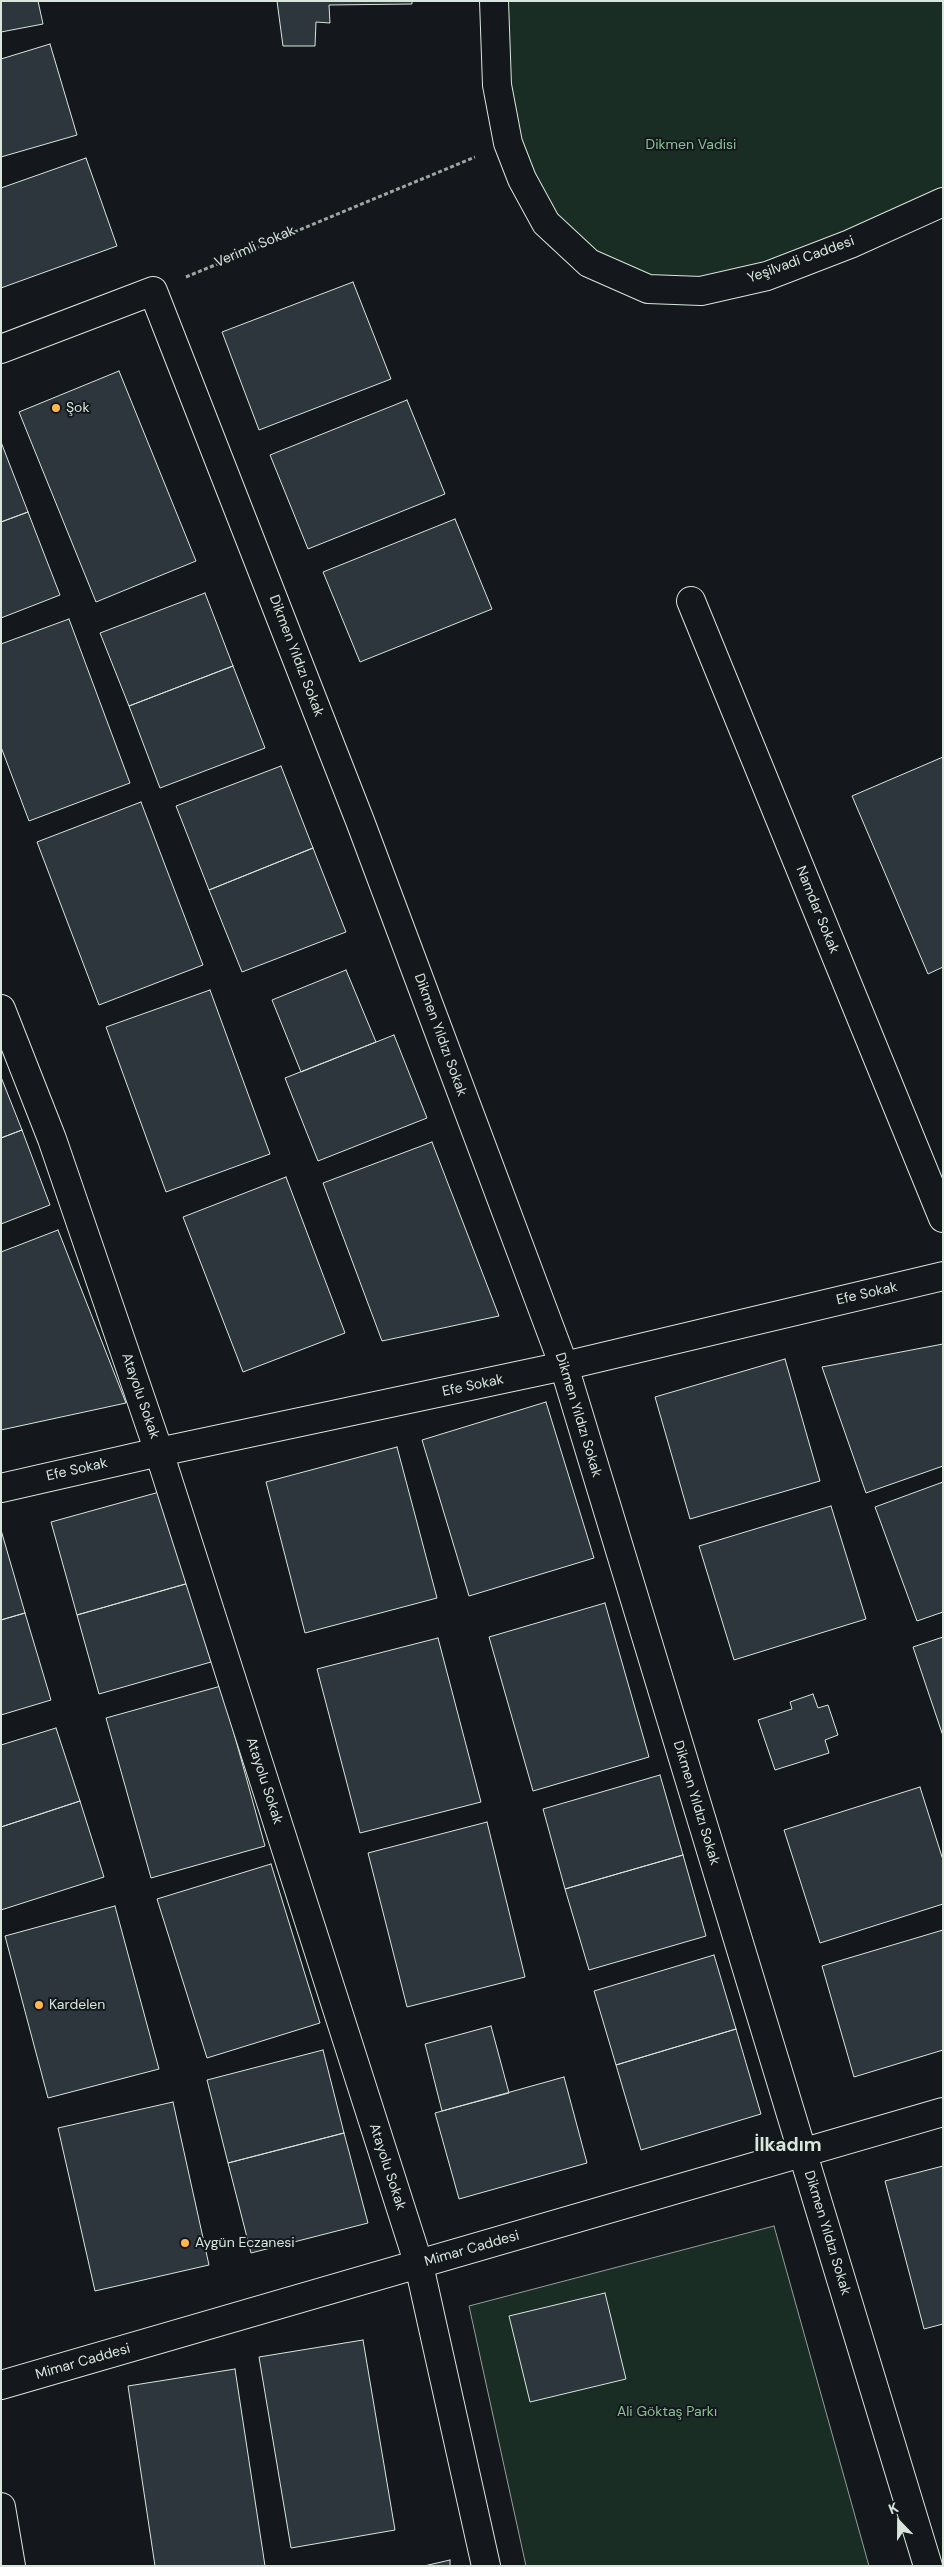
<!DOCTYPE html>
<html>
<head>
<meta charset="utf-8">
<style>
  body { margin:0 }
  #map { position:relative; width:944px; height:2567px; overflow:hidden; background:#14181c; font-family:"DM Sans",sans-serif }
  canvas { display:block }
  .frame { position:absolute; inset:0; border:2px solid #d8e6dc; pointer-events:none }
  .north { position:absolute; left:874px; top:2497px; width:50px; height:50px; -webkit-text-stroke:4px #14181c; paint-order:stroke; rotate:338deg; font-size:14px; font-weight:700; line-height:20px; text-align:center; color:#d8e6dc }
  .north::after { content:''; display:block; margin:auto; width:18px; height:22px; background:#d8e6dc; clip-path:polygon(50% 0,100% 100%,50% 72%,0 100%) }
</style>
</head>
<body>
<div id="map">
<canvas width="944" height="2567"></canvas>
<div class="frame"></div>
<div class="north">K</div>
</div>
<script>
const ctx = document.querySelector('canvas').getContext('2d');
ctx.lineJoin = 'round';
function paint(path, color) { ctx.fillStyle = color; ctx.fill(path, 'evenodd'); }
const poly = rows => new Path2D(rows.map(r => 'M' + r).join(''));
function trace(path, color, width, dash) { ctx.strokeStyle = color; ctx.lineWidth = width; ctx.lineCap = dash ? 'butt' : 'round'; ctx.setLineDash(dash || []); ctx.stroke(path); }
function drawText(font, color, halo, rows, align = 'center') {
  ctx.font = font + ' "DM Sans",sans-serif'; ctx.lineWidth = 4; ctx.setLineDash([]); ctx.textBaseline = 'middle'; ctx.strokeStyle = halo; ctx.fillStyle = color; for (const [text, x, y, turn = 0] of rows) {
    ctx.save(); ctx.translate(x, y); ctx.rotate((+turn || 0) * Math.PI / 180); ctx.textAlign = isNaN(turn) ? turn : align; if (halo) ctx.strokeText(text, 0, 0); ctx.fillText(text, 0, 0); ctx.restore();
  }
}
const green = poly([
  [494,1,943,1,943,202,701,291,589,263,522,179,494,1],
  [774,2226,869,2566,526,2566,469,2306,774,2226]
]);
paint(green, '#1a2d24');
trace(green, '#939e99', 1);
const building = poly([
  [1,1,38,1,43,24,1,32,1,1],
  [277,1,412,1,412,4,329,5,330,23,316,22,315,46,283,46,277,1],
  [50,44,77,135,1,157,1,59,50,44],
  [86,158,117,246,1,288,1,188,86,158],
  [353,282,391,379,259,430,222,332,353,282],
  [119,371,196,561,96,602,19,412,119,371],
  [407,400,445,494,308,549,270,455,407,400],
  [1,442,28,512,1,522,1,442],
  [28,512,60,595,1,618,1,522,28,512],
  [455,519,492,609,360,662,323,572,455,519],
  [205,593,233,666,129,706,100,633,205,593],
  [69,619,130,783,29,821,1,747,1,644,69,619],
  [233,666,265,748,160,788,129,706,233,666],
  [943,757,943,967,928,974,852,796,943,757],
  [281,766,313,848,209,890,176,806,281,766],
  [141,802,203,965,99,1005,37,842,141,802],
  [313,848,346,932,242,972,209,890,313,848],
  [346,970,376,1042,301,1072,272,1000,346,970],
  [210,990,270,1154,166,1192,106,1027,210,990],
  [394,1035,427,1118,318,1161,285,1078,394,1035],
  [1,1077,22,1130,1,1138,1,1077],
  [22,1130,50,1205,1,1224,1,1138,22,1130],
  [432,1142,499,1316,382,1341,323,1183,432,1142],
  [286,1177,345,1333,243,1372,183,1217,286,1177],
  [58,1230,126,1403,1,1430,1,1252,58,1230],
  [943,1344,943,1466,866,1493,822,1367,943,1344],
  [785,1359,820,1481,690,1519,655,1397,785,1359],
  [546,1402,594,1558,469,1596,422,1440,546,1402],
  [397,1447,437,1598,305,1633,266,1482,397,1447],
  [943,1482,943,1612,917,1621,875,1507,943,1482],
  [163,1491,189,1583,77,1615,51,1522,163,1491],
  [831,1506,866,1619,734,1660,699,1546,831,1506],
  [1,1530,25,1613,1,1620,1,1530],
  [189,1583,211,1662,99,1694,77,1615,189,1583],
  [605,1603,649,1757,533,1791,489,1637,605,1603],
  [25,1613,51,1700,1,1715,1,1620,25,1613],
  [943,1637,943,1736,913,1647,943,1637],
  [438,1638,481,1802,360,1833,317,1669,438,1638],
  [221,1686,265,1846,151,1878,106,1718,221,1686],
  [813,1694,818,1708,828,1705,838,1735,825,1740,829,1753,775,1770,758,1720,792,1709,790,1702,813,1694],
  [56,1728,80,1801,1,1827,1,1745,56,1728],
  [660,1775,683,1855,565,1889,543,1809,660,1775],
  [920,1787,943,1860,943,1904,820,1943,784,1830,920,1787],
  [80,1801,104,1877,1,1910,1,1827,80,1801],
  [487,1822,525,1977,407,2007,368,1853,487,1822],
  [683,1855,706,1936,589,1970,565,1889,683,1855],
  [271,1864,320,2023,207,2058,157,1899,271,1864],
  [115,1906,159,2069,48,2098,5,1936,115,1906],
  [943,1930,943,2050,854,2077,822,1966,943,1930],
  [714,1955,736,2029,616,2065,594,1991,714,1955],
  [491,2026,509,2093,442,2111,425,2044,491,2026],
  [736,2029,761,2114,641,2150,616,2065,736,2029],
  [323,2050,344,2133,228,2163,207,2080,323,2050],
  [564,2077,587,2163,459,2199,435,2113,564,2077],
  [173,2102,209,2265,95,2291,58,2128,173,2102],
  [344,2133,368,2223,251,2253,228,2163,344,2133],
  [943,2166,943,2324,924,2329,885,2181,943,2166],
  [605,2293,626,2379,530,2402,509,2316,605,2293],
  [363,2340,395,2530,291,2548,259,2357,363,2340],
  [235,2369,265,2566,155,2566,128,2386,235,2369],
  [450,2560,450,2566,424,2566,450,2560]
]);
paint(building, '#2c363c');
trace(building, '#d8e6dc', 1);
const minor = poly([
  [494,1,497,85,508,143,522,179,546,223,589,263,648,289,701,291,767,276,850,244,943,202],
  [1,349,153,291,360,821,564,1366,928,2566],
  [691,601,943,1218],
  [1,1009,52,1139,159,1452,419,2265,486,2566],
  [1,1488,159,1452,564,1366,943,1276],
  [1,2385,943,2112]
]);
const primary = poly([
  [1,2507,11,2566]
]);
trace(minor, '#d8e6dc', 30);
trace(primary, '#d8e6dc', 30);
trace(poly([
  [186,277,475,157]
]), '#9da8a2', 3, [4, 2.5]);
trace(minor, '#14181c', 28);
trace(primary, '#14181c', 28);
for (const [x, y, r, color] of [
  [56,408,5,"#ffb74d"],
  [39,2005,5,"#ffb74d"],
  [185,2243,5,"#ffb74d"]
]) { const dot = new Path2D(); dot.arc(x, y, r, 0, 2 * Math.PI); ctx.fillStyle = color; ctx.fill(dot); trace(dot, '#14181c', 2); }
drawText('14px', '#8ac095', '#14181c', [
  ["Dikmen Vadisi",691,145],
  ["Ali Göktaş Parkı",667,2412]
]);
drawText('14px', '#d8e6dc', '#14181c', [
  ["Verimli Sokak",255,247,-23],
  ["Yeşilvadi Caddesi",801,260,-20],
  ["Dikmen Yıldızı Sokak",296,656,69],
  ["Namdar Sokak",817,910,68],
  ["Dikmen Yıldızı Sokak",440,1035,70],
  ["Efe Sokak",867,1294,-13],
  ["Efe Sokak",473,1386,-12],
  ["Atayolu Sokak",140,1396,71],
  ["Dikmen Yıldızı Sokak",578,1415,73],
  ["Efe Sokak",77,1470,-13],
  ["Atayolu Sokak",264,1781,72],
  ["Dikmen Yıldızı Sokak",696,1803,73],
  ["Atayolu Sokak",387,2167,72],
  ["Dikmen Yıldızı Sokak",827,2233,73],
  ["Mimar Caddesi",472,2249,-16],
  ["Mimar Caddesi",83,2362,-16]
]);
drawText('14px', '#d8e6dc', '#14181c', [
  ["Şok",66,408],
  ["Kardelen",49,2005],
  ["Aygün Eczanesi",195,2243]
], 'left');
drawText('bold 19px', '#d8e6dc', '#14181c', [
  ["İlkadım",788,2146]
]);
</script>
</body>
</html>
